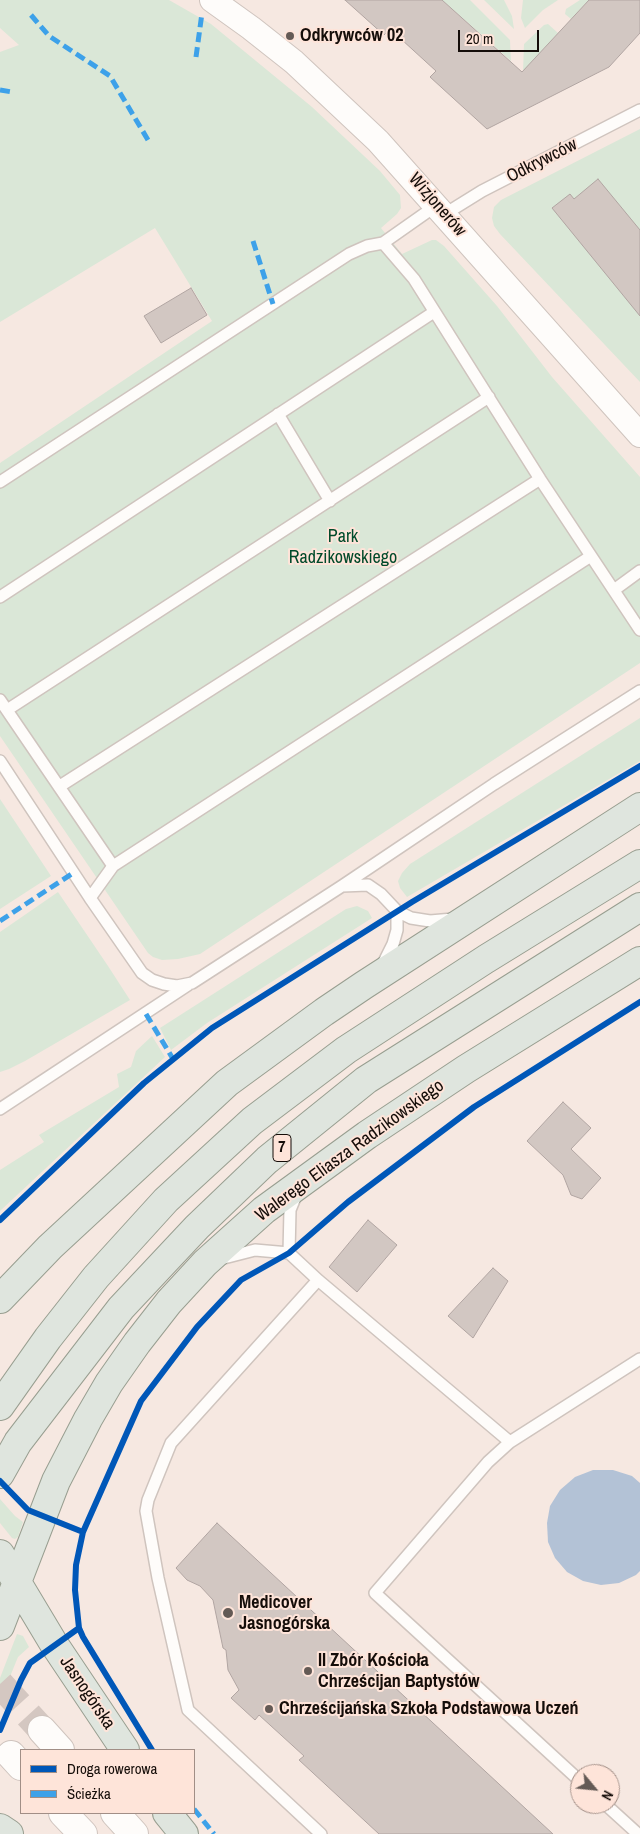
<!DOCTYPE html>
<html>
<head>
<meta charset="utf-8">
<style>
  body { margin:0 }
  #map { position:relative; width:640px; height:1834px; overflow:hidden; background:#f6e8e1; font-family:"Archivo Narrow",sans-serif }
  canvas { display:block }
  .legend { position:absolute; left:20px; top:1749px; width:175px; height:65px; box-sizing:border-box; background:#fee4d9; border:1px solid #a18e86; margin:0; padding:6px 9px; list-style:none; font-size:15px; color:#150d09 }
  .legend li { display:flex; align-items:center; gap:10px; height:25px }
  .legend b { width:25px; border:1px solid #a18e86 }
  .north { position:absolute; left:570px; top:1764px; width:50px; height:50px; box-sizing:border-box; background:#fee4d9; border:1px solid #a18e86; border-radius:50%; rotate:118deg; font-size:14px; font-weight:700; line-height:20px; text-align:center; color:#150d09 }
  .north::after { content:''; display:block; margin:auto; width:18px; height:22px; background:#645a55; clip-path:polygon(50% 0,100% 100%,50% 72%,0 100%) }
  .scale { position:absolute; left:458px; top:30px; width:81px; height:22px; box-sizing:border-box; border:2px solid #150d09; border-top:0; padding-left:6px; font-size:15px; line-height:18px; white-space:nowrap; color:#150d09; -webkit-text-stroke:4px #fee4d9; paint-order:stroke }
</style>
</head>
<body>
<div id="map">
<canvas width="640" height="1834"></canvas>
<ul class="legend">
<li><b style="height:6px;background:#0057b8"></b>Droga rowerowa</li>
<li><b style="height:6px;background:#3da1e9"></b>Ścieżka</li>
</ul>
<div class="north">N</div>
<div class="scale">20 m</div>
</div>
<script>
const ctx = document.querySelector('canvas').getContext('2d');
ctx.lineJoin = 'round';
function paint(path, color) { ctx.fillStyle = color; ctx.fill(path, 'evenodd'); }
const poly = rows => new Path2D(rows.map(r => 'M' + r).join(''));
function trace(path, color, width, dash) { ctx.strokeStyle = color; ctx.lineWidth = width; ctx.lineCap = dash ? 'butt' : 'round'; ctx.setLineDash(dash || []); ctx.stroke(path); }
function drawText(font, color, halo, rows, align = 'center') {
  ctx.font = font + ' "Archivo Narrow",sans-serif'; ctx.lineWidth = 4; ctx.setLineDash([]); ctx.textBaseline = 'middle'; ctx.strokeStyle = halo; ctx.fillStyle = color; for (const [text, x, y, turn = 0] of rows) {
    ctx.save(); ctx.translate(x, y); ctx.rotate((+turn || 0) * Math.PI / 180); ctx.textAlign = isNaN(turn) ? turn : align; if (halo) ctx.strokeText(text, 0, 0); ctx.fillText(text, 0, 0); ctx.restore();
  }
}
paint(poly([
  [0,0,169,0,211,24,312,107,380,171,400,195,401,208,397,214,381,228,402,254,432,240,436,240,444,246,497,306,552,377,640,477,640,663,200,954,178,959,162,960,153,957,148,953,0,736,0,463,212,321,155,228,0,322,0,52,19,45,0,28],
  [442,0,470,0,510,40,511,61],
  [484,0,504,0,512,16,514,29],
  [523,0,558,0,543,10,525,28,521,18],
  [580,0,589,0,571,19,565,14,566,9],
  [548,24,558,33,523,72,524,44,544,25],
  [640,129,640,382,500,234,494,226,492,218,494,207,501,200],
  [640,718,640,761,407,897,400,888,398,881,402,873,410,864],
  [0,799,51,876,0,909],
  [58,892,108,966,130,1000,152,1036,165,1057,0,1211,0,1170,44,1142,39,1135,119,1087,117,1074,131,1067,136,1051,152,1036,130,1000,25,1061,9,1069,0,1072,0,932],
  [357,906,368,911,372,918,207,1023,171,1050,160,1028,346,909],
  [0,1499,15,1516,23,1522,18,1537,15,1539,12,1538,0,1523],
  [17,1634,23,1636,29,1647,18,1657,0,1701,0,1678]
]), '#dae7d7');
paint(poly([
  [593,1470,613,1470,632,1476,640,1483,640,1571,636,1575,619,1583,601,1585,583,1581,567,1572,555,1558,548,1542,547,1523,550,1506,560,1490,575,1477]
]), '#b3c2d6');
const building = poly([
  [345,0,442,0,522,72,589,0,640,0,640,33,609,67,487,129,430,77,436,71,390,29,384,35,345,0],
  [598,179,640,230,640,316,552,208,570,194,574,199,598,179],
  [191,288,207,315,161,343,144,316,191,288],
  [563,1102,591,1128,571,1149,601,1178,582,1199,571,1195,563,1175,527,1141,563,1102],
  [368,1220,397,1245,357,1292,329,1267,368,1220],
  [493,1268,508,1281,473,1338,448,1316,493,1268],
  [217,1523,553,1834,379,1834,299,1760,304,1756,259,1715,255,1720,231,1698,239,1690,228,1670,226,1650,223,1648,213,1600,200,1586,187,1580,176,1568,217,1523]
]);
paint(building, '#d2c7c2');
trace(building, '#b1a5a2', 1);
trace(poly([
  [0,1684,42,1730]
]), '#d4c7c1', 28, [28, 14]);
const service = poly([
  [445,214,482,191,640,110],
  [383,243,437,205],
  [278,414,330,501],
  [0,482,349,254,367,246,383,243,414,279,540,479,640,630],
  [614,590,640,571],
  [0,597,434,312],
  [0,700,113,866],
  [7,710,489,397],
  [0,761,90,898,142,973,152,980,164,984,177,986,192,983,342,886,494,784,640,691],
  [60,786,540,479],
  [342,886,368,885,381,894,397,911,411,918,430,921,453,919],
  [90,898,113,866,591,556],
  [382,966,393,944,397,930,397,911],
  [0,1109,188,985],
  [289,1253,290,1210,297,1193],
  [220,1259,255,1250,289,1253,318,1280,171,1443,148,1500,146,1511,158,1578,188,1710,321,1834],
  [318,1280,510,1442],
  [580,1781,375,1593,488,1462,510,1442,640,1359],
  [605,1804,638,1834]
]);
const minor = poly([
  [212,0,251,28,294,62,378,141,640,435]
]);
const secondary = poly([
  [42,1730,60,1750],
  [11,1755,21,1766],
  [63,1813,83,1834],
  [115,1813,134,1834]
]);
const primary = poly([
  [0,1299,50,1247,227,1083,324,1012,364,985,640,807],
  [0,1406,48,1338,96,1277,166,1200,252,1121,346,1050,486,959,640,864],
  [0,1474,18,1442,121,1308,197,1227,267,1160,366,1080,640,907],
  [0,1554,54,1644,125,1750],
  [0,1626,56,1481,88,1419,109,1383,137,1343,169,1302,205,1263,264,1210,367,1135,466,1069,640,961],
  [167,1813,184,1834],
  [0,1828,9,1834]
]);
trace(service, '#cfc4be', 14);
trace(minor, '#cfc4be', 26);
trace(secondary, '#cfc4be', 30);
trace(primary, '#989e90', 30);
trace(service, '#fefcfa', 11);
trace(minor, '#fefcfa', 24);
trace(secondary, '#fefcfa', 28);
trace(primary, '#dfe5de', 28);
trace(poly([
  [31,15,49,36,110,76,148,140],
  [196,57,202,13],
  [0,90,12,92],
  [253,241,273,304],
  [0,921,73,873],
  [146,1014,173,1059],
  [194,1809,214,1834]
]), '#3da1e9', 5, [10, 5]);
trace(poly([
  [0,1220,144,1083,212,1028,412,902,640,766],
  [0,1481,28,1510,83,1532],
  [0,1730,21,1680,30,1663,79,1628],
  [152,1750,83,1637,79,1628,75,1590,76,1565,83,1532,141,1401,197,1327,241,1280,289,1253,348,1202,474,1107,640,1002]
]), '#0057b8', 6);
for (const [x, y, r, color] of [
  [290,36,5,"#645a55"],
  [228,1613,6,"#645a55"],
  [308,1671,5,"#645a55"],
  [269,1709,5,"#645a55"]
]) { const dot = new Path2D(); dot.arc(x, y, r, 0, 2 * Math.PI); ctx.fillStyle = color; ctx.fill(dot); trace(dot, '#fee4d9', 2); }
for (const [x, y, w] of [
  [282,1148,18]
]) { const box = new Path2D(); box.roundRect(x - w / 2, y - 13.5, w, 27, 4); ctx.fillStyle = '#fee4d9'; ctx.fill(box); trace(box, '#150d09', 1); }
drawText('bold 16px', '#150d09', null, [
  ["7",282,1148]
]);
drawText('bold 18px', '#150d09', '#fee4d9', [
  ["Odkrywców 02",300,36],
  ["Medicover",239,1603],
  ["Jasnogórska",239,1624],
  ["II Zbór Kościoła",318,1661],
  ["Chrześcijan Baptystów",318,1682],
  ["Chrześcijańska Szkoła Podstawowa Uczeń",279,1709]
], 'left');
drawText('18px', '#150d09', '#fee4d9', [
  ["Odkrywców",542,161,-27],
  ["Wizjonerów",437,205,49],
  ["Walerego Eliasza Radzikowskiego",350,1151,-36],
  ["Jasnogórska",87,1693,56]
]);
drawText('18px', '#014a2a', '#fee4d9', [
  ["Park",343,537],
  ["Radzikowskiego",343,558]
]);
</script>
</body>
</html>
